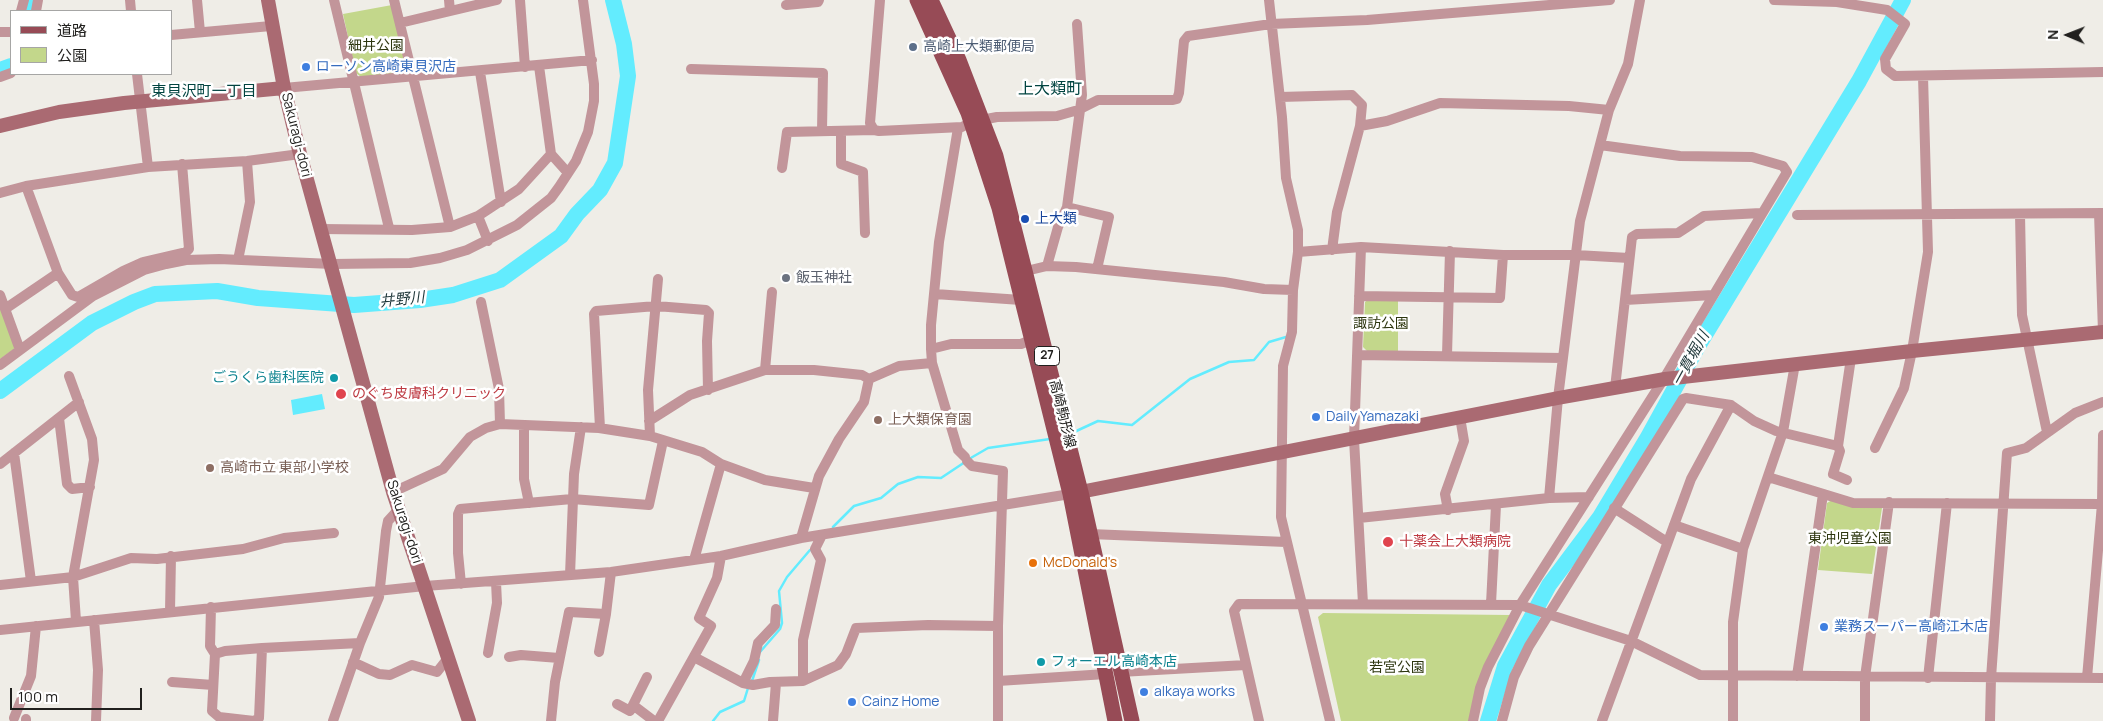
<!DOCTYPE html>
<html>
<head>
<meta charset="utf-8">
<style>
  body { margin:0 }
  #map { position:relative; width:2103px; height:721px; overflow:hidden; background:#efede7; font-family:Manrope,"Noto Sans JP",sans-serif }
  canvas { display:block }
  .legend { position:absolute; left:10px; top:10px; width:162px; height:65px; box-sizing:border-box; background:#fff; border:1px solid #a6a6a5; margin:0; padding:6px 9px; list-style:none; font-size:15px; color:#21201e }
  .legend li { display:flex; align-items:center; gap:10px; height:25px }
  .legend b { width:25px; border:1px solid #a6a6a5 }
  .north { position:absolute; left:2043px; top:10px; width:50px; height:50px; -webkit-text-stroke:4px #fff; paint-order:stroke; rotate:271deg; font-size:14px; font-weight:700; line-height:20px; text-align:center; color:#21201e }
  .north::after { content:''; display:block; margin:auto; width:18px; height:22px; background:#21201e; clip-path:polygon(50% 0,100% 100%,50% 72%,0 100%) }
  .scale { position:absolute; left:10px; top:688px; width:132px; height:22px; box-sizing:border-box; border:2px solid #21201e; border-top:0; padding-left:6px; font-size:15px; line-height:18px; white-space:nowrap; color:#21201e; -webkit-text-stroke:4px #fff; paint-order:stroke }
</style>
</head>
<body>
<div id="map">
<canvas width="2103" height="721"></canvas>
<ul class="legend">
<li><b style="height:6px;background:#974b56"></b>道路</li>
<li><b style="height:14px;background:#c3d78b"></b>公園</li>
</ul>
<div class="north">N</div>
<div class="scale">100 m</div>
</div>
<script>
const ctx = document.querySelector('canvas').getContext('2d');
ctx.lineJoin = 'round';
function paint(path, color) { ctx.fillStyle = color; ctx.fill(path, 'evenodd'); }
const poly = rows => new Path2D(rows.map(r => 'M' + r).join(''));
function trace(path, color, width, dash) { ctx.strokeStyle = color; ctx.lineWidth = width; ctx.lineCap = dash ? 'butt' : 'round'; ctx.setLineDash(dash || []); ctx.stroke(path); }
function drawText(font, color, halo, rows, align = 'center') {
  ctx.font = font + ' Manrope,"Noto Sans JP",sans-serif'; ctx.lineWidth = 5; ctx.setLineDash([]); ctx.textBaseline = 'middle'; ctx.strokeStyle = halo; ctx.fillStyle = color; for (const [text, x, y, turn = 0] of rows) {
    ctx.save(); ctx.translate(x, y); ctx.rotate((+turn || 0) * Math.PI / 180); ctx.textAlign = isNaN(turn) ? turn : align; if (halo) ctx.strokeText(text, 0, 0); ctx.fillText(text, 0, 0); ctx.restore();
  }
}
paint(poly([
  [392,5,408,68,404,73,361,77,356,73,343,14],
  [1369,299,1398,299,1398,351,1367,351,1363,347,1365,302],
  [0,307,14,344,14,349,0,359],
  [1832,500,1882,508,1872,574,1818,570,1827,503],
  [1323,613,1510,615,1470,721,1341,721,1318,617]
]), '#c3d78b');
paint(poly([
  [322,394,325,409,293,415,291,400]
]), '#63ecfe');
trace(poly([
  [1072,433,1098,421,1132,425,1190,379,1229,362,1254,360,1269,342,1286,337],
  [969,459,988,448,1050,439],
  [833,527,854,506,881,498,898,484,918,477,941,478,965,462],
  [760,652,780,629,782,623,779,591,787,577,810,550],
  [752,681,759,660],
  [713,721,720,712,744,701,748,688]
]), '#63ecfe', 2.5);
trace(poly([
  [28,11,31,0],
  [0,70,11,66],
  [0,391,92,323,134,302,155,294,217,291,258,298,354,305,420,300,453,295,500,280,561,236,577,214,600,190,615,163,628,76,624,44,613,0],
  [1488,721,1505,666,1549,585,1600,517,1648,437,1698,346,1859,81,1903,0]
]), '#63ecfe', 16);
trace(poly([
  [130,0,131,11],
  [197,0,200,32],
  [334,0,389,228],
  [394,0,450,227],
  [449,0,450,11],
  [520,0,525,67],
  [880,0,870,123,874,130,879,131,962,127,971,122,997,117,1057,116,1078,110,1098,100,1173,100,1177,99,1179,93,1184,41,1188,36,1271,24,1367,20,1610,0],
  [1269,0,1282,117,1286,178,1298,230,1298,252,1293,290,1292,332,1283,366,1281,517,1330,721],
  [1774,0,1837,2,1887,10,1905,24,1885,59,1886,69,1895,76,2103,72],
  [786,5,818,2,819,0],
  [21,11,24,0],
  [36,11,38,0],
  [400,23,497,0],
  [1077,24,1082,95,1067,207,1109,217,1097,269],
  [0,32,11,32],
  [171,35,271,26],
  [691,69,823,73,822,131],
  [480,72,501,202],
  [137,74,148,167],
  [0,77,11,73],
  [284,88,592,60],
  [1280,97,1352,95,1362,105,1360,126,1337,212,1332,250],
  [1360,126,1387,121,1440,103,1569,106,1609,110],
  [958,128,939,242,931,325,931,349,932,363,958,450,965,457],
  [841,131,841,164,863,172,865,233],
  [551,154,568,173],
  [782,168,787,132,874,130],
  [26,186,58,273,72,295,78,297,123,271,143,262,186,252,189,249,182,164],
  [0,193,26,186,148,167,247,161,300,154],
  [2099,213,2103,332],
  [2020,214,2022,315,2047,432],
  [1797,215,2103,213],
  [478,216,488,241],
  [321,229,412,230,450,227,478,216,519,189,551,154,539,66],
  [1361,247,1354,439,1363,604],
  [1298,252,1361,247,1503,255,1576,255,1629,258],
  [238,260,250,202,247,161],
  [1047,266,1058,227,1067,207],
  [1026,271,1047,266,1076,267,1224,282,1264,289,1293,290],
  [935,294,1021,300],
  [0,295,20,350],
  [1359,296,1500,298,1503,255],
  [1625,300,1713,295],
  [481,302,499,389,500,424],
  [5,309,58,273],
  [931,349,951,344,1021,344,1031,340],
  [1357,355,1563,358],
  [1447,355,1450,251],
  [0,365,93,296,144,270,166,264,186,260,219,259,332,264,410,263,440,258,467,250,517,225,551,198,559,187,576,161,588,132,594,101,594,84,583,0],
  [765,370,772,292],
  [69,376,92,439,94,460,73,577,76,621],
  [869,379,899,366,932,363],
  [1615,388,1632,237,1637,234,1678,233,1704,216,1761,213],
  [59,418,67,484,72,489,90,487],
  [649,421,690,395,765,370,814,370,862,375,869,379],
  [524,426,524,479,529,503],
  [600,428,594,314,596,311,656,306,706,310,709,313,707,341,708,390],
  [650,436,648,390,658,279],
  [1838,446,1840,451,1833,474,1847,480],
  [1875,448,1904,388,1912,351,1928,252,1923,76],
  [14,453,31,581],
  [967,461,972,466,1003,471,998,626,998,721],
  [0,464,79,402],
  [1768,477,1853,503,2102,504],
  [393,492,443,469,470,437,486,428,500,424,599,428,650,436,702,452,721,464,765,480,814,488],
  [1549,498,1558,398,1580,221,1609,110,1628,64,1640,0],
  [1614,508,1667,542],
  [1448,510,1445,494,1464,441,1460,417],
  [1359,518,1549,498,1589,497],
  [1674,525,1743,549],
  [1090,534,1286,542],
  [801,538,819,476,839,439,864,402,869,379],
  [694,560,721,464],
  [570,575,574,474,581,427],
  [461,584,458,553,458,514,460,509,572,499,649,505,663,441],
  [0,585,73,577,131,558,157,559,243,549,284,538,334,533],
  [1491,604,1496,505],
  [211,607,210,646,215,654,212,711,219,717,254,721],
  [170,612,171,556],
  [94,620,98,670,96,721],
  [0,630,425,586,611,572,721,556,801,538,1070,494],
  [262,648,360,643],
  [599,652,606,614],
  [488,653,497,603,496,582],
  [215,654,225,651,262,648,259,718,254,721],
  [509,657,521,655,559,658],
  [694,657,743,683,753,685,770,682,803,681,838,665,846,654,856,628,928,625,998,626],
  [353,662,379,674,390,675,412,665,437,672,448,658],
  [1120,672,1246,665],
  [1797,676,1823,494],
  [1928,678,1947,503],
  [2087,678,2102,504,2103,435],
  [803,681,803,640,821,560,815,549,822,535],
  [998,681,1106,674],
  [172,682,213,685],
  [743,683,754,661,758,643,775,625,776,609],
  [617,704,630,711,633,705,654,721],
  [633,705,647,677],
  [14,718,31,676,36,626],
  [26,721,26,719],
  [333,721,360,643,379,597,386,531,388,521,399,509],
  [551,721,555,682,569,612,606,614,611,572],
  [658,721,711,626,699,618,717,578,721,556],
  [773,721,776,683],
  [1259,721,1234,611,1239,604,1520,605,1631,641,1700,675,2103,678],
  [1473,721,1480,688,1488,667,1520,605,1663,380,1787,172,1783,166,1752,157,1680,156,1600,145],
  [1502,721,1514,677,1529,646,1683,399,1686,398,1731,405,1754,421,1776,431,1838,446,1851,358],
  [1602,721,1691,479,1731,405],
  [1733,721,1733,622,1743,549,1783,432,1795,364],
  [1865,721,1865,677,1889,502],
  [1990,721,1991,678,2007,453,2026,448,2075,413,2103,402]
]), '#c2959a', 10);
trace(poly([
  [268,0,284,88,300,154,393,492,469,721],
  [0,126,59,112,124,103,284,88],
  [1070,494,1558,398,1665,379,1912,351,2103,332]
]), '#aa6a72', 14);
trace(poly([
  [917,0,968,113,999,208,1070,494,1115,721],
  [931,0,959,60,996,156,1081,492,1132,721]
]), '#974b56', 15);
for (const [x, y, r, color] of [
  [913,47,5,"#5c6f8a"],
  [306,67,5,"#3f7fe0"],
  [1025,219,5,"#1a4fb4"],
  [786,278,5,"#6b7280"],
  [334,378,5,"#0f9aa8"],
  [341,394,6,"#e0444e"],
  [1316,417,5,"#3f7fe0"],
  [878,420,5,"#8d6e63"],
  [210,468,5,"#8d6e63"],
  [1388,542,6,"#e0444e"],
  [1033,563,5,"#e8710a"],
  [1824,627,5,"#3f7fe0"],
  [1041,662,5,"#0f9aa8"],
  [1144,692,5,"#3f7fe0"],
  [852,702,5,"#3f7fe0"]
]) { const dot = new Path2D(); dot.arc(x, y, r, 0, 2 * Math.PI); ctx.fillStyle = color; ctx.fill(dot); trace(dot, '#fff', 2); }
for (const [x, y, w] of [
  [1047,356,25]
]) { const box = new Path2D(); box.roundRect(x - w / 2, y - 9.5, w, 19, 4); ctx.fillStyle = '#fff'; ctx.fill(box); trace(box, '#21201e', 1); }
drawText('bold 12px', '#21201e', null, [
  ["27",1047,356]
]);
drawText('14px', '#2d360f', '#fff', [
  ["細井公園",376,46],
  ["諏訪公園",1381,324],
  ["東沖児童公園",1850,539],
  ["若宮公園",1397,668]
]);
drawText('14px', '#4e5e75', '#fff', [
  ["高崎上大類郵便局",923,47]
], 'left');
drawText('14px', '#366cbe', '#fff', [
  ["ローソン高崎東貝沢店",316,67],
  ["Daily Yamazaki",1326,417],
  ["業務スーパー高崎江木店",1834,627],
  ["alkaya works",1154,692],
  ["Cainz Home",862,702]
], 'left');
drawText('14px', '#21201e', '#fff', [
  ["Sakuragi-dori",296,135,76],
  ["高崎駒形線",1062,414,76],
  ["Sakuragi-dori",404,522,72]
]);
drawText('14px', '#164399', '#fff', [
  ["上大類",1035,219]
], 'left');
drawText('14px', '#5b616d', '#fff', [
  ["飯玉神社",796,278]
], 'left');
drawText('14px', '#0d838f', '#fff', [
  ["ごうくら歯科医院",324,378],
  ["フォーエル高崎本店",1051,662,"left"]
], 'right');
drawText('14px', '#be3a42', '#fff', [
  ["のぐち皮膚科クリニック",352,394],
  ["十薬会上大類病院",1399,542]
], 'left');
drawText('14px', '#785e54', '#fff', [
  ["上大類保育園",888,420],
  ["高崎市立 東部小学校",220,468]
], 'left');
drawText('14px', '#c56008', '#fff', [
  ["McDonald's",1043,563]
], 'left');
drawText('15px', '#014440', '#fff', [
  ["東貝沢町一丁目",204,92]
]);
drawText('italic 15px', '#1f373a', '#fff', [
  ["井野川",402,300,-6],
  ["一貫堀川",1691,359,-61]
]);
drawText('16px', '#014440', '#fff', [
  ["上大類町",1050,90]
]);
</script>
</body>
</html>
